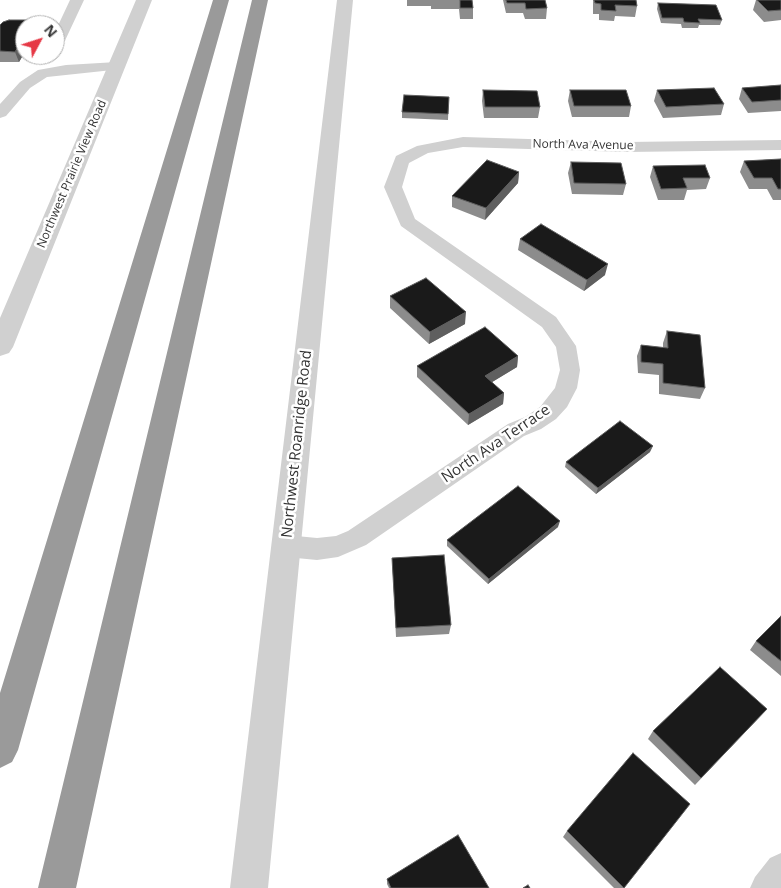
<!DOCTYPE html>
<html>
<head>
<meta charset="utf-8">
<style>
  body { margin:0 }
  #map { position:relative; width:781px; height:888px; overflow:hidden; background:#fff; font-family:"Open Sans",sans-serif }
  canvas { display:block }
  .north { position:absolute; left:15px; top:15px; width:50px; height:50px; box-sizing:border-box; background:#fff; border:1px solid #adadad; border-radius:50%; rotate:50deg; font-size:14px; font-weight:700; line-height:20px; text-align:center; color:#333 }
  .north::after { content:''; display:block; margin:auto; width:18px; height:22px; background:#e63946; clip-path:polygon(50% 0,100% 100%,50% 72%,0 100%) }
</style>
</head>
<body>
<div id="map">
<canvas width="781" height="888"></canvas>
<div class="north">N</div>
</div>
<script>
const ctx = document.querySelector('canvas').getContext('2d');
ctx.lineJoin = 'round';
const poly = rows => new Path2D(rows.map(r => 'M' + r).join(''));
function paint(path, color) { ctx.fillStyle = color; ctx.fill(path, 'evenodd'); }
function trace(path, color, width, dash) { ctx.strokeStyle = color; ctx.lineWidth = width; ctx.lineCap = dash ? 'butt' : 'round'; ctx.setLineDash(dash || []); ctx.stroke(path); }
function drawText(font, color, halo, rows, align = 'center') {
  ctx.font = font + ' "Open Sans",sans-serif'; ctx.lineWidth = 5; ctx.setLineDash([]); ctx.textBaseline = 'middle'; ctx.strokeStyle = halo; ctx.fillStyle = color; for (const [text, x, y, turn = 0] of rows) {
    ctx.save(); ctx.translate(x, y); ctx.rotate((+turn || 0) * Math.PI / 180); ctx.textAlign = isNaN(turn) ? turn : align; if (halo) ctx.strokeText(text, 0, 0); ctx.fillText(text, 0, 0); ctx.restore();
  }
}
paint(poly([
  [70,0,84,0,62,47,60,50,55,51,55,32,70,0],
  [117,62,122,63,124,66,122,69,47,77,30,88,6,116,0,118,0,104,20,82,38,70,66,65,117,62],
  [463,137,627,142,781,140,781,150,627,152,463,147,428,153,409,163,402,187,415,219,556,317,576,346,580,370,577,388,567,407,556,419,541,429,524,436,366,545,338,557,317,560,286,557,277,553,274,546,277,539,286,535,317,538,336,536,348,531,508,424,525,417,540,407,555,388,560,370,556,347,542,327,401,226,384,187,396,156,417,146,463,137],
  [781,853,781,888,750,888,755,877,770,858,781,853]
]), '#d0d0d0');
paint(poly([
  [136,0,152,0,13,347,9,353,0,356,0,318,136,0],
  [337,0,353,0,268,888,230,888,337,0]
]), '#d0d0d0');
paint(poly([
  [213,0,229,0,18,750,12,762,0,768,0,693,213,0],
  [252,0,268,0,76,888,38,888,252,0]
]), '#9a9a9a');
paint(poly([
  [407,0,472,0,473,8,473,19,460,19,459,9,431,9,431,6,407,6],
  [503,0,545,0,547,8,546,19,525,19,523,13,506,13],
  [593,0,636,0,637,6,635,17,615,16,614,21,599,20,599,14,593,14],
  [756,0,781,0,781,20,764,22,753,10],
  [658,3,722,20,720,25,699,25,698,28,682,28,681,24,661,23,657,9],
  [0,25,25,25,25,52,19,62,0,62],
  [781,85,781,111,748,113,739,99,742,88],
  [483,90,540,107,538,118,484,118,482,101],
  [570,90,631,106,629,117,572,117,568,101],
  [657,90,724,104,721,115,663,118,654,101],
  [449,97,448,120,402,118,402,112],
  [781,159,781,200,773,200,767,189,749,189,740,172,744,161],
  [571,162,626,184,623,195,572,194,568,173],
  [653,166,710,178,706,189,687,190,684,200,658,200,650,177],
  [519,172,518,183,485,220,452,207,452,196],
  [520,239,605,275,584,291,518,250],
  [390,296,465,324,429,344,390,308],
  [667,331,705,388,700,399,659,394,659,375,638,373,637,356,641,345,663,348,663,343],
  [518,356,517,367,492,382,504,393,503,404,468,425,417,377,417,366],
  [650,452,596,494,565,467,566,462],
  [558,527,488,584,447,546,447,540],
  [392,558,451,625,449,634,396,637],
  [781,616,781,676,750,650,756,641],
  [767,709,695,785,648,739,653,731],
  [567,831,624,888,614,888,563,837],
  [387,879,489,888,389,888,387,884]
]), '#8c8c8c');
paint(poly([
  [33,20,35,25,31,25],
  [22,40,25,49,25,52,19,62,15,52],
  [519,172,518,183,485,220,486,208],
  [608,264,605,275,584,291,587,280],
  [466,312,465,324,429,344,430,332],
  [518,356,517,367,484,387,485,376],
  [504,393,503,404,468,425,469,414],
  [653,446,650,452,596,494,598,488],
  [560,521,558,527,488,584,489,579]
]), '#5f5f5f');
const building = poly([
  [460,0,472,0,473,8,460,8,460,0],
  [506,0,545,0,547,8,526,9,525,3,507,3,506,0],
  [594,0,636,0,637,6,615,5,616,11,601,10,601,4,595,3,594,0],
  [757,0,781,0,781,10,768,11,757,0],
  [658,3,716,5,722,20,698,19,700,23,684,22,683,18,662,18,658,3],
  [9,20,33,20,31,25,25,25,25,40,22,40,15,52,0,51,0,25,3,22,9,20],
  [781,85,781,100,752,102,742,88,781,85],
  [714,88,724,104,666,107,657,90,714,88],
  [483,90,537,91,540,107,485,107,483,90],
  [570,90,626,90,631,106,574,106,570,90],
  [404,95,449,97,448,114,402,112,404,95],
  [781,159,781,189,778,189,772,178,754,178,744,161,781,159],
  [487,160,519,172,486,208,452,196,487,160],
  [571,162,621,163,626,184,574,183,571,162],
  [705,165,710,178,683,178,687,188,661,189,653,166,705,165],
  [541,224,608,264,587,280,520,239,541,224],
  [426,278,466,312,430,332,390,296,426,278],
  [485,327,518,356,485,376,504,393,469,414,417,366,485,327],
  [667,331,700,335,705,388,663,383,663,364,641,362,641,345,668,348,667,331],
  [620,421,653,446,598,488,566,462,620,421],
  [518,486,560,521,489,579,447,540,518,486],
  [444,555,451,625,396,628,392,558,444,555],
  [781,616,781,661,756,641,781,616],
  [720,667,767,709,701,778,653,731,720,667],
  [633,753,690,804,624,888,567,831,633,753],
  [458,835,489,888,391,888,387,879,458,835],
  [528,885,530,888,523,888,528,885]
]);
paint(building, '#1a1a1a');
trace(building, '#5f5f5f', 1);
drawText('12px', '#333', '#fff', [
  ["North Ava Avenue",583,145,1],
  ["Northwest Prairie View Road",72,174,-67]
]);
drawText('15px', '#333', '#fff', [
  ["Northwest Roanridge Road",297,444,-84],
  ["North Ava Terrace",496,444,-34]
]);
</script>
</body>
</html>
